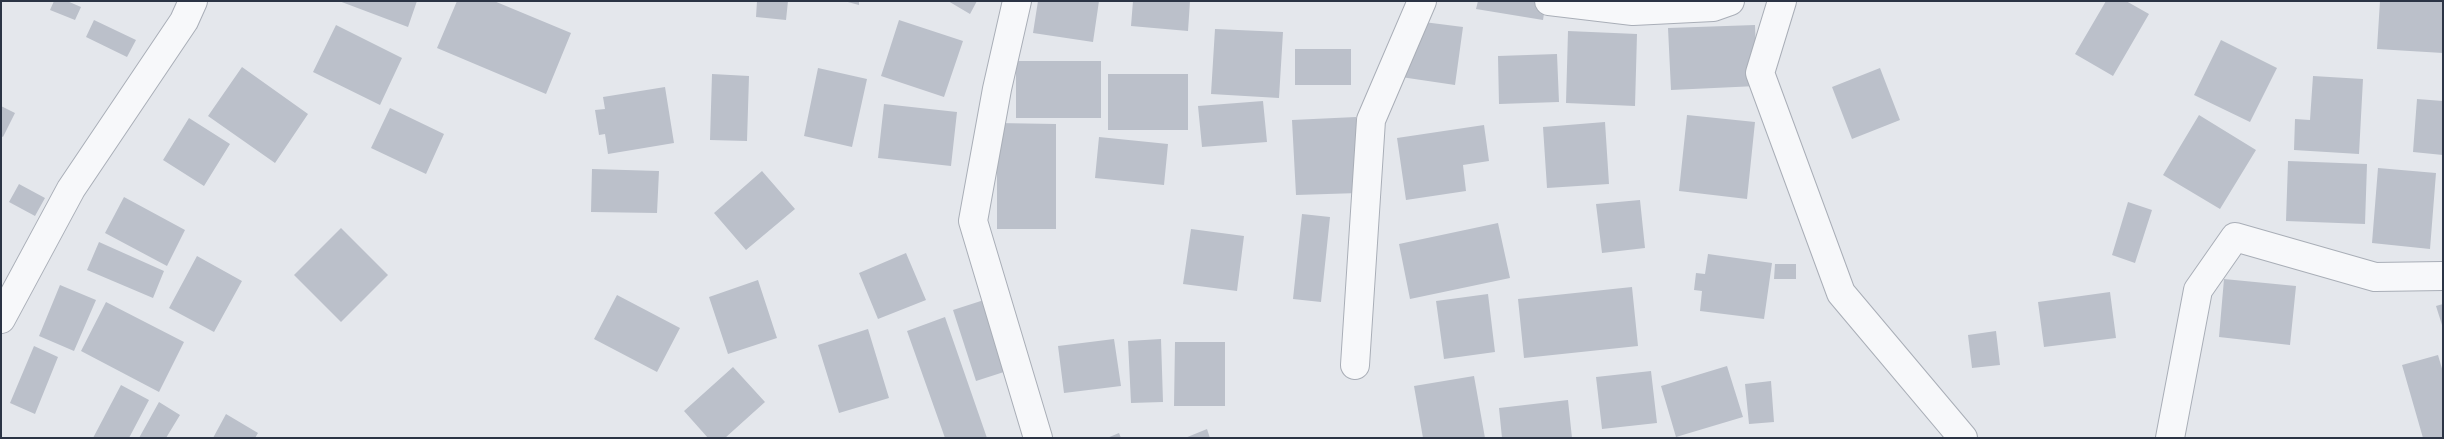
<!DOCTYPE html>
<html>
<head>
<meta charset="utf-8">
<style>
  body { margin:0 }
  #map { position:relative; width:2444px; height:439px; overflow:hidden; background:#e4e7ec; font-family:Inter,sans-serif }
  canvas { display:block }
  .frame { position:absolute; inset:0; border:2px solid #2b3445; pointer-events:none }
</style>
</head>
<body>
<div id="map">
<canvas width="2444" height="439"></canvas>
<div class="frame"></div>
</div>
<script>
const ctx = document.querySelector('canvas').getContext('2d');
ctx.lineJoin = 'round';
function paint(path, color) { ctx.fillStyle = color; ctx.fill(path, 'evenodd'); }
const poly = rows => new Path2D(rows.map(r => 'M' + r).join(''));
function trace(path, color, width, dash) { ctx.strokeStyle = color; ctx.lineWidth = width; ctx.lineCap = dash ? 'butt' : 'round'; ctx.setLineDash(dash || []); ctx.stroke(path); }
paint(poly([
  [54,1,67,1,81,7,75,20,50,10],
  [339,1,417,1,408,27],
  [457,1,494,1,571,33,546,94,437,48],
  [757,1,788,1,786,20,756,17],
  [844,1,859,1,859,5],
  [948,1,977,1,970,14],
  [1038,1,1099,1,1093,42,1033,33],
  [1133,1,1190,1,1188,31,1131,26],
  [1478,1,1546,1,1543,20,1476,9],
  [2106,1,2126,1,2149,14,2113,76,2075,54],
  [2380,1,2443,1,2443,53,2377,49],
  [94,20,136,40,127,57,86,37],
  [899,20,963,41,944,97,881,76],
  [1408,20,1463,27,1455,85,1401,77],
  [336,25,402,58,380,105,313,72],
  [1755,25,1757,86,1671,90,1668,28],
  [1215,29,1283,32,1279,98,1211,94],
  [1568,31,1637,34,1635,106,1566,103],
  [2221,40,2277,68,2250,122,2194,95],
  [1295,49,1351,49,1351,85,1295,85],
  [1557,54,1559,102,1499,104,1498,56],
  [1016,61,1101,61,1101,118,1016,118],
  [242,67,308,114,275,163,208,116],
  [818,68,867,79,852,147,804,136],
  [1880,68,1900,120,1852,139,1832,87],
  [712,74,749,76,747,141,710,140],
  [1108,74,1188,74,1188,130,1108,130],
  [2313,76,2363,79,2359,154,2294,150,2295,119,2310,120],
  [665,87,674,143,608,154,605,134,599,135,595,110,605,109,603,97],
  [2417,99,2443,101,2443,155,2413,152],
  [1263,101,1267,142,1202,147,1198,106],
  [884,104,957,112,951,166,878,158],
  [1,106,15,113,3,137,1,136],
  [390,108,444,134,426,174,371,148],
  [1687,115,1755,122,1747,199,1679,191],
  [2199,115,2256,150,2220,209,2163,175],
  [1356,117,1359,193,1296,195,1292,120],
  [189,118,230,144,204,186,163,160],
  [1605,122,1609,184,1547,188,1543,127],
  [997,123,1056,124,1056,229,997,229],
  [1484,125,1489,161,1463,165,1466,191,1406,200,1397,138],
  [1099,137,1168,144,1164,185,1095,178],
  [2288,161,2367,164,2365,224,2286,221],
  [2378,168,2436,173,2430,249,2372,243],
  [592,169,659,171,657,213,591,212],
  [762,171,795,209,746,250,714,213],
  [19,184,45,198,35,216,9,202],
  [124,197,185,230,167,266,105,233],
  [1640,200,1645,248,1602,253,1596,204],
  [2128,202,2152,210,2135,263,2112,255],
  [1302,214,1330,217,1321,302,1293,299],
  [1498,223,1510,278,1410,299,1399,244],
  [341,228,388,275,341,322,294,275],
  [1191,229,1244,236,1237,291,1183,284],
  [99,242,164,271,153,298,87,270],
  [906,253,926,300,878,319,859,273],
  [1708,254,1772,263,1764,319,1700,311,1702,291,1694,290,1696,273,1705,274],
  [197,256,242,281,214,332,169,308],
  [1775,264,1796,264,1796,279,1774,279],
  [2224,279,2296,286,2290,345,2219,337],
  [758,280,777,338,728,354,709,297],
  [60,285,96,300,74,351,39,336],
  [1632,287,1638,346,1524,358,1518,299],
  [2110,292,2116,338,2044,347,2038,302],
  [1488,294,1495,352,1444,359,1436,301],
  [617,295,680,328,657,372,594,339],
  [984,300,1007,371,976,381,953,310],
  [106,302,184,342,159,392,81,351],
  [2443,304,2443,325,2442,325,2436,306],
  [945,317,987,438,945,438,907,331],
  [868,329,889,398,839,413,818,345],
  [1996,331,2000,365,1972,368,1968,335],
  [1114,339,1121,386,1064,393,1058,346],
  [1161,339,1163,402,1131,403,1128,341],
  [1175,342,1225,342,1225,406,1174,406],
  [34,346,58,357,35,414,10,403],
  [2438,355,2443,372,2443,438,2423,438,2402,365],
  [1727,366,1743,417,1676,437,1661,386],
  [733,367,765,402,725,438,708,438,684,411],
  [1651,371,1657,423,1602,429,1596,377],
  [1474,376,1485,438,1423,438,1414,386],
  [1771,381,1774,422,1749,424,1745,384],
  [121,385,149,400,129,438,93,438],
  [1568,400,1572,438,1502,438,1499,408],
  [159,402,180,415,166,438,139,438],
  [226,414,258,433,255,438,213,438],
  [1207,429,1210,438,1185,438],
  [1119,433,1121,438,1107,438]
]), '#bbc0ca');
const street = poly([
  [1017,1,997,89,973,221,1038,438],
  [1549,1,1633,11,1713,7,1730,1],
  [1782,1,1760,73,1841,293,1963,438],
  [1,319,71,189,184,21,193,1],
  [1355,365,1371,120,1422,1],
  [2170,438,2198,290,2235,237,2375,277,2443,276]
]);
trace(street, '#a9aeb7', 30);
trace(street, '#f7f8fa', 28);
</script>
</body>
</html>
